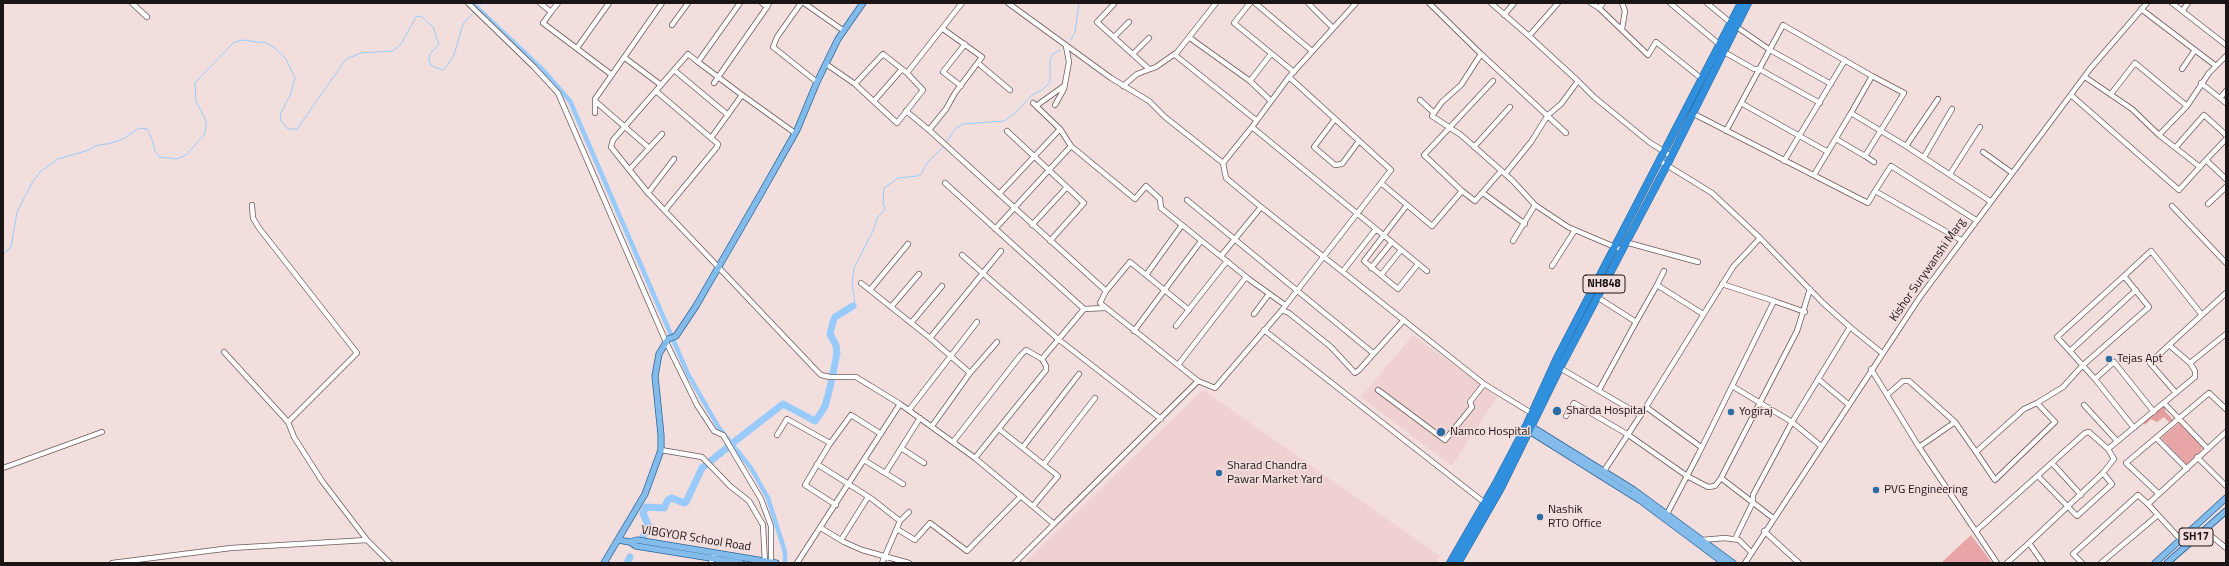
<!DOCTYPE html>
<html>
<head>
<meta charset="utf-8">
<style>
  body { margin:0 }
  #map { position:relative; width:2229px; height:566px; overflow:hidden; background:#f3dede; font-family:"Titillium Web",sans-serif }
  canvas { display:block }
  .frame { position:absolute; inset:0; border:4px solid #1c1515; pointer-events:none }
</style>
</head>
<body>
<div id="map">
<canvas width="2229" height="566"></canvas>
<div class="frame"></div>
</div>
<script>
const ctx = document.querySelector('canvas').getContext('2d');
ctx.lineJoin = 'round';
function paint(path, color) { ctx.fillStyle = color; ctx.fill(path, 'evenodd'); }
const poly = rows => new Path2D(rows.map(r => 'M' + r).join(''));
function trace(path, color, width, dash) { ctx.strokeStyle = color; ctx.lineWidth = width; ctx.lineCap = dash ? 'butt' : 'round'; ctx.setLineDash(dash || []); ctx.stroke(path); }
function drawText(font, color, halo, rows, align = 'center') {
  ctx.font = font + ' "Titillium Web",sans-serif'; ctx.lineWidth = 3; ctx.setLineDash([]); ctx.textBaseline = 'middle'; ctx.strokeStyle = halo; ctx.fillStyle = color; for (const [text, x, y, turn = 0] of rows) {
    ctx.save(); ctx.translate(x, y); ctx.rotate((+turn || 0) * Math.PI / 180); ctx.textAlign = isNaN(turn) ? turn : align; if (halo) ctx.strokeText(text, 0, 0); ctx.fillText(text, 0, 0); ctx.restore();
  }
}
paint(poly([
  [1413,335,1497,397,1452,466,1361,397],
  [1203,390,1440,556,1437,563,1024,563]
]), '#efd1d1');
paint(poly([
  [2180,422,2203,448,2187,465,2161,438],
  [1971,535,1992,563,1941,563]
]), '#e7a5a7');
paint(poly([
  [2164,404,2166,407,2165,411,2174,421,2170,423,2164,417,2157,422,2151,419,2145,425,2143,421]
]), '#e59d9f');
trace(poly([
  [476,9,482,3],
  [1071,40,1075,32,1079,3],
  [946,143,956,128,963,124,1004,121,1015,113,1032,95,1042,90,1050,82,1050,60,1053,54,1060,50],
  [3,254,11,247,17,212,33,181,41,171,58,159,89,150,95,146,111,143,123,139,139,128,147,129,152,139,155,151,160,157,177,159,186,155,204,135,206,128,206,121,196,101,195,83,233,43,242,40,266,43,275,48,286,59,295,78,291,93,280,115,281,121,288,129,297,129,346,59,361,53,393,51,401,44,416,17,421,16,433,27,439,44,430,54,429,61,432,66,442,70,447,66,454,55,463,24,474,12],
  [853,306,855,302,852,283,854,268,873,231,877,218,885,210,883,202,884,188,898,178,917,176,921,174,928,162,944,146]
]), '#98cbfb', 1);
trace(poly([
  [472,3,544,71,570,101,688,374,719,428,751,468,768,498,785,552,785,563]
]), '#98cbfb', 4.5);
trace(poly([
  [734,442,783,404,815,421,819,416,825,406,830,388,837,353,836,345,830,334,833,322,835,317,853,306],
  [641,540,649,527,643,513,646,507,664,508,668,500,672,498,684,503,686,502,702,468,728,447],
  [627,563,630,557]
]), '#98cbfb', 7);
const minor = poly([
  [132,3,147,17],
  [468,3,534,67,558,93,666,342,697,405,714,431,723,435,761,499,771,526,771,563],
  [540,3,551,12,558,3],
  [740,3,698,62,688,54,613,140,611,147,648,193,816,370,821,375,830,377,856,377,900,404,797,563],
  [762,3,767,7,769,3],
  [801,3,777,37,773,47,817,82],
  [804,3,844,31],
  [1008,3,1111,78,1149,101,1165,117,1223,163,1226,178,1261,207,1484,384,1533,414],
  [1216,3,1175,55,1256,120],
  [1250,3,1234,23,1294,72],
  [1255,3,1312,51],
  [1308,3,1333,28],
  [1356,3,1289,77,1252,127,1427,271],
  [1429,3,1481,54,1461,85,1442,102,1432,116,1461,135,1513,181,1535,205,1568,227,1622,250],
  [1491,3,1529,36],
  [1558,3,1529,36,1578,81],
  [1591,3,1599,8,1603,3],
  [1670,3,1720,45],
  [1707,3,1731,23,1770,50,1831,84],
  [2172,3,2226,45],
  [1114,4,1097,22,1149,69],
  [1599,8,1648,55,1656,42,1702,79],
  [2141,9,2216,66],
  [2183,10,2188,3],
  [551,12,543,23,612,75],
  [1504,15,1514,3],
  [672,25,688,3],
  [1622,29,1625,11,1622,3],
  [1114,37,1129,22],
  [1190,38,1250,81,1271,101],
  [577,48,609,3],
  [1724,52,1754,69,1759,69,1820,103],
  [1133,54,1149,38],
  [1481,54,1566,133],
  [625,58,661,85],
  [698,62,742,95],
  [978,63,1010,90],
  [826,64,855,84,883,54,907,73,962,3],
  [2182,69,2195,50],
  [674,70,728,115],
  [1872,76,1904,93,1865,156,1874,162],
  [2085,77,2132,109,2159,135,2200,167],
  [1250,81,1271,54],
  [714,83,767,7],
  [2201,83,2226,103],
  [855,84,897,123,923,90,907,73],
  [961,86,943,72,965,44],
  [1123,86,1137,74,1156,67,1176,53],
  [656,91,711,138,742,95,795,133],
  [2111,94,2135,63,2187,106,2159,135],
  [2071,95,2179,190,2206,160,2226,179],
  [2220,98,2226,91],
  [1420,100,1434,113],
  [595,101,648,147],
  [874,101,902,69],
  [1741,103,1828,152],
  [1055,105,1064,89,1069,62,1066,46],
  [1036,106,1064,86],
  [2187,106,2209,73,2226,56],
  [906,111,929,130,946,109,955,93,982,57,943,29],
  [595,113,595,99,662,3],
  [1692,113,1868,203,1875,191],
  [1335,119,1314,147,1335,165,1342,164,1359,141],
  [1060,129,1071,146],
  [929,130,1106,291,1100,303,1198,381],
  [1007,131,1084,203,1050,241],
  [1726,131,1783,25,1872,76,1851,113,1906,146,1990,201],
  [1836,139,1865,156],
  [1906,146,1938,99],
  [1474,147,1510,107],
  [2176,147,2204,115,2226,135],
  [1983,152,2011,172],
  [1924,157,1952,109],
  [2206,160,2226,139],
  [1784,161,1845,60],
  [1223,163,1252,127],
  [629,170,662,134],
  [1505,174,1531,142,1548,115,1561,104,1578,81,1594,97,1649,142,1671,156],
  [1950,174,1980,127],
  [1814,175,1851,113],
  [945,183,1084,309],
  [1381,183,1432,226,1462,191,1424,155,1493,81],
  [1462,191,1475,201,1501,171],
  [648,193,674,159],
  [1483,193,1525,224],
  [999,194,1060,129,1033,103],
  [1187,200,1373,353],
  [2208,204,2226,187],
  [252,205,253,218,259,228,357,353,288,422],
  [1407,205,1364,261,1398,289,1418,264],
  [2172,206,2226,263],
  [665,210,717,147,718,144,711,138],
  [1032,225,1067,187],
  [995,229,1071,146,1135,199,1146,186,1160,199,1161,208,1250,280,1285,305],
  [1760,238,1823,303,1850,327],
  [1961,240,1875,191,1891,166,1976,220],
  [1513,241,1535,205],
  [1625,242,1698,262],
  [962,255,1058,339,1161,419],
  [1221,256,1261,207],
  [1552,266,1575,230],
  [1371,268,1392,242],
  [1343,271,1376,229],
  [1664,271,1657,285,1703,314],
  [1146,275,1182,225],
  [1381,275,1401,250],
  [2124,276,2057,337,2095,379,2134,428],
  [861,283,930,338],
  [1722,284,1774,301],
  [870,290,908,244],
  [1106,291,1130,262,1189,310],
  [1597,297,1636,322,1599,390],
  [891,307,919,274],
  [1282,310,1289,313,1331,347,1355,373,1359,370,1404,320],
  [1254,314,1269,294],
  [1636,322,1657,285],
  [911,323,942,286],
  [1176,326,1227,261],
  [1264,330,1485,503],
  [1134,331,1201,241],
  [2169,345,2150,363,2176,393],
  [2070,351,2136,290],
  [224,352,288,422,294,437,322,481,367,540],
  [1042,359,1084,309,1105,308],
  [2190,363,2226,334],
  [1178,365,1246,277],
  [1560,368,1640,415],
  [1871,369,1919,447,1997,563],
  [970,373,930,338,1001,251],
  [1818,379,1848,404],
  [2095,379,2114,362,2154,412],
  [1732,386,1792,422,1821,446],
  [1378,390,1445,440,1472,407,1470,402,1484,384],
  [1887,395,1903,381,1909,381,1955,422],
  [2037,403,2055,422,1995,480,1976,452,2024,409,2037,403,2063,387,2082,366,2149,307,2124,276,2151,251,2202,315],
  [2164,403,2208,449],
  [900,404,975,458,1054,524,1198,381,1215,388,1282,310,1391,170,1289,77],
  [2084,405,2117,441],
  [1646,407,1701,447],
  [909,410,977,322],
  [1566,416,1574,403,1627,434,1687,476,1708,487,1715,486,1721,478],
  [932,426,970,373,997,342],
  [999,429,1058,476,1033,506],
  [777,435,787,419,830,443],
  [2156,438,2187,469],
  [953,442,1020,356,1026,350,1042,359,1046,366,1046,370,975,458],
  [1023,447,1079,374],
  [1919,447,1955,422,1976,452],
  [901,448,924,463],
  [2108,449,2195,377,2195,371,2190,363,2169,345,2226,293],
  [661,450,702,457,730,486,749,501,763,525,765,563],
  [2197,457,2226,486],
  [864,460,903,484],
  [2052,463,2081,495],
  [817,464,872,499,900,521],
  [1044,464,1095,398],
  [3,468,102,432],
  [1604,471,1646,407,1733,267,1760,238,1712,193,1660,161],
  [886,472,920,418],
  [2038,476,2077,516,2112,484,2103,473],
  [2159,494,2126,463,2209,393,2226,409],
  [836,505,805,485,829,445,851,415,881,434],
  [1667,514,1698,455,1774,301,1805,312],
  [2158,515,2181,540],
  [1773,518,1721,478,1797,331,1810,289],
  [821,528,844,542,862,550,909,563],
  [897,529,915,540,930,523,967,551,1021,496],
  [2204,530,2226,548],
  [1764,531,1799,563],
  [1976,531,2085,433,2089,432,2108,449,2114,459,2103,473,2029,543,2043,563],
  [1735,539,1753,502,1753,495,1792,422,1850,327,1882,353],
  [841,540,868,497],
  [1701,540,1725,538,1739,540,1751,552],
  [112,563,231,548,367,540,390,563],
  [711,563,715,553],
  [882,563,900,521,909,512],
  [1015,563,1054,524],
  [1745,563,1920,297,2090,69,2147,3],
  [2007,563,2029,543],
  [2082,563,2073,554,2138,495,2148,504],
  [2101,563,2158,515,2148,504,2226,432]
]);
const major = poly([
  [1529,425,1634,490,1733,563],
  [1526,429,1641,501,1724,563],
  [618,540,630,542,636,546,741,563],
  [630,542,637,540,776,563],
  [604,563,645,494,661,450,661,435,655,376,659,354,668,339,676,336,696,306,759,197,797,130,817,82,838,39,863,3],
  [2155,563,2226,498],
  [2167,563,2226,511]
]);
const highway = poly([
  [1450,563,1495,485,1527,424,1557,358,1741,3],
  [1458,563,1501,488,1560,368,1667,165,1748,3]
]);
trace(minor, '#6b5959', 6);
trace(major, '#296598', 7);
trace(highway, '#296598', 8);
trace(minor, '#fff', 4.5);
trace(major, '#83bceb', 5.5);
trace(highway, '#3090de', 7);
for (const [x, y, r, color] of [
  [2109,359,4,"#2c6ca2"],
  [1557,411,5,"#2c6ca2"],
  [1731,412,4,"#2c6ca2"],
  [1441,432,5,"#2c6ca2"],
  [1219,473,4,"#2c6ca2"],
  [1876,490,4,"#2c6ca2"],
  [1540,517,4,"#2c6ca2"]
]) { const dot = new Path2D(); dot.arc(x, y, r, 0, 2 * Math.PI); ctx.fillStyle = color; ctx.fill(dot); trace(dot, '#f3dede', 1.5); }
for (const [x, y, w] of [
  [1604,284,42],
  [2196,537,34]
]) { const box = new Path2D(); box.roundRect(x - w / 2, y - 9, w, 18, 3); ctx.fillStyle = '#f3dede'; ctx.fill(box); trace(box, '#1c1515', 1); }
drawText('bold 11px', '#1c1515', null, [
  ["NH848",1604,284],
  ["SH17",2196,537]
]);
drawText('12px', '#1c1515', '#f3dede', [
  ["Kishor Surywanshi Marg",1928,270,-55],
  ["VIBGYOR School Road",696,539,9]
]);
drawText('12px', '#1c1515', '#f3dede', [
  ["Tejas Apt",2117,359],
  ["Sharda Hospital",1566,411],
  ["Yogiraj",1739,412],
  ["Namco Hospital",1450,432],
  ["Sharad Chandra",1227,466],
  ["Pawar Market Yard",1227,480],
  ["PVG Engineering",1884,490],
  ["Nashik",1548,510],
  ["RTO Office",1548,524]
], 'left');
</script>
</body>
</html>
